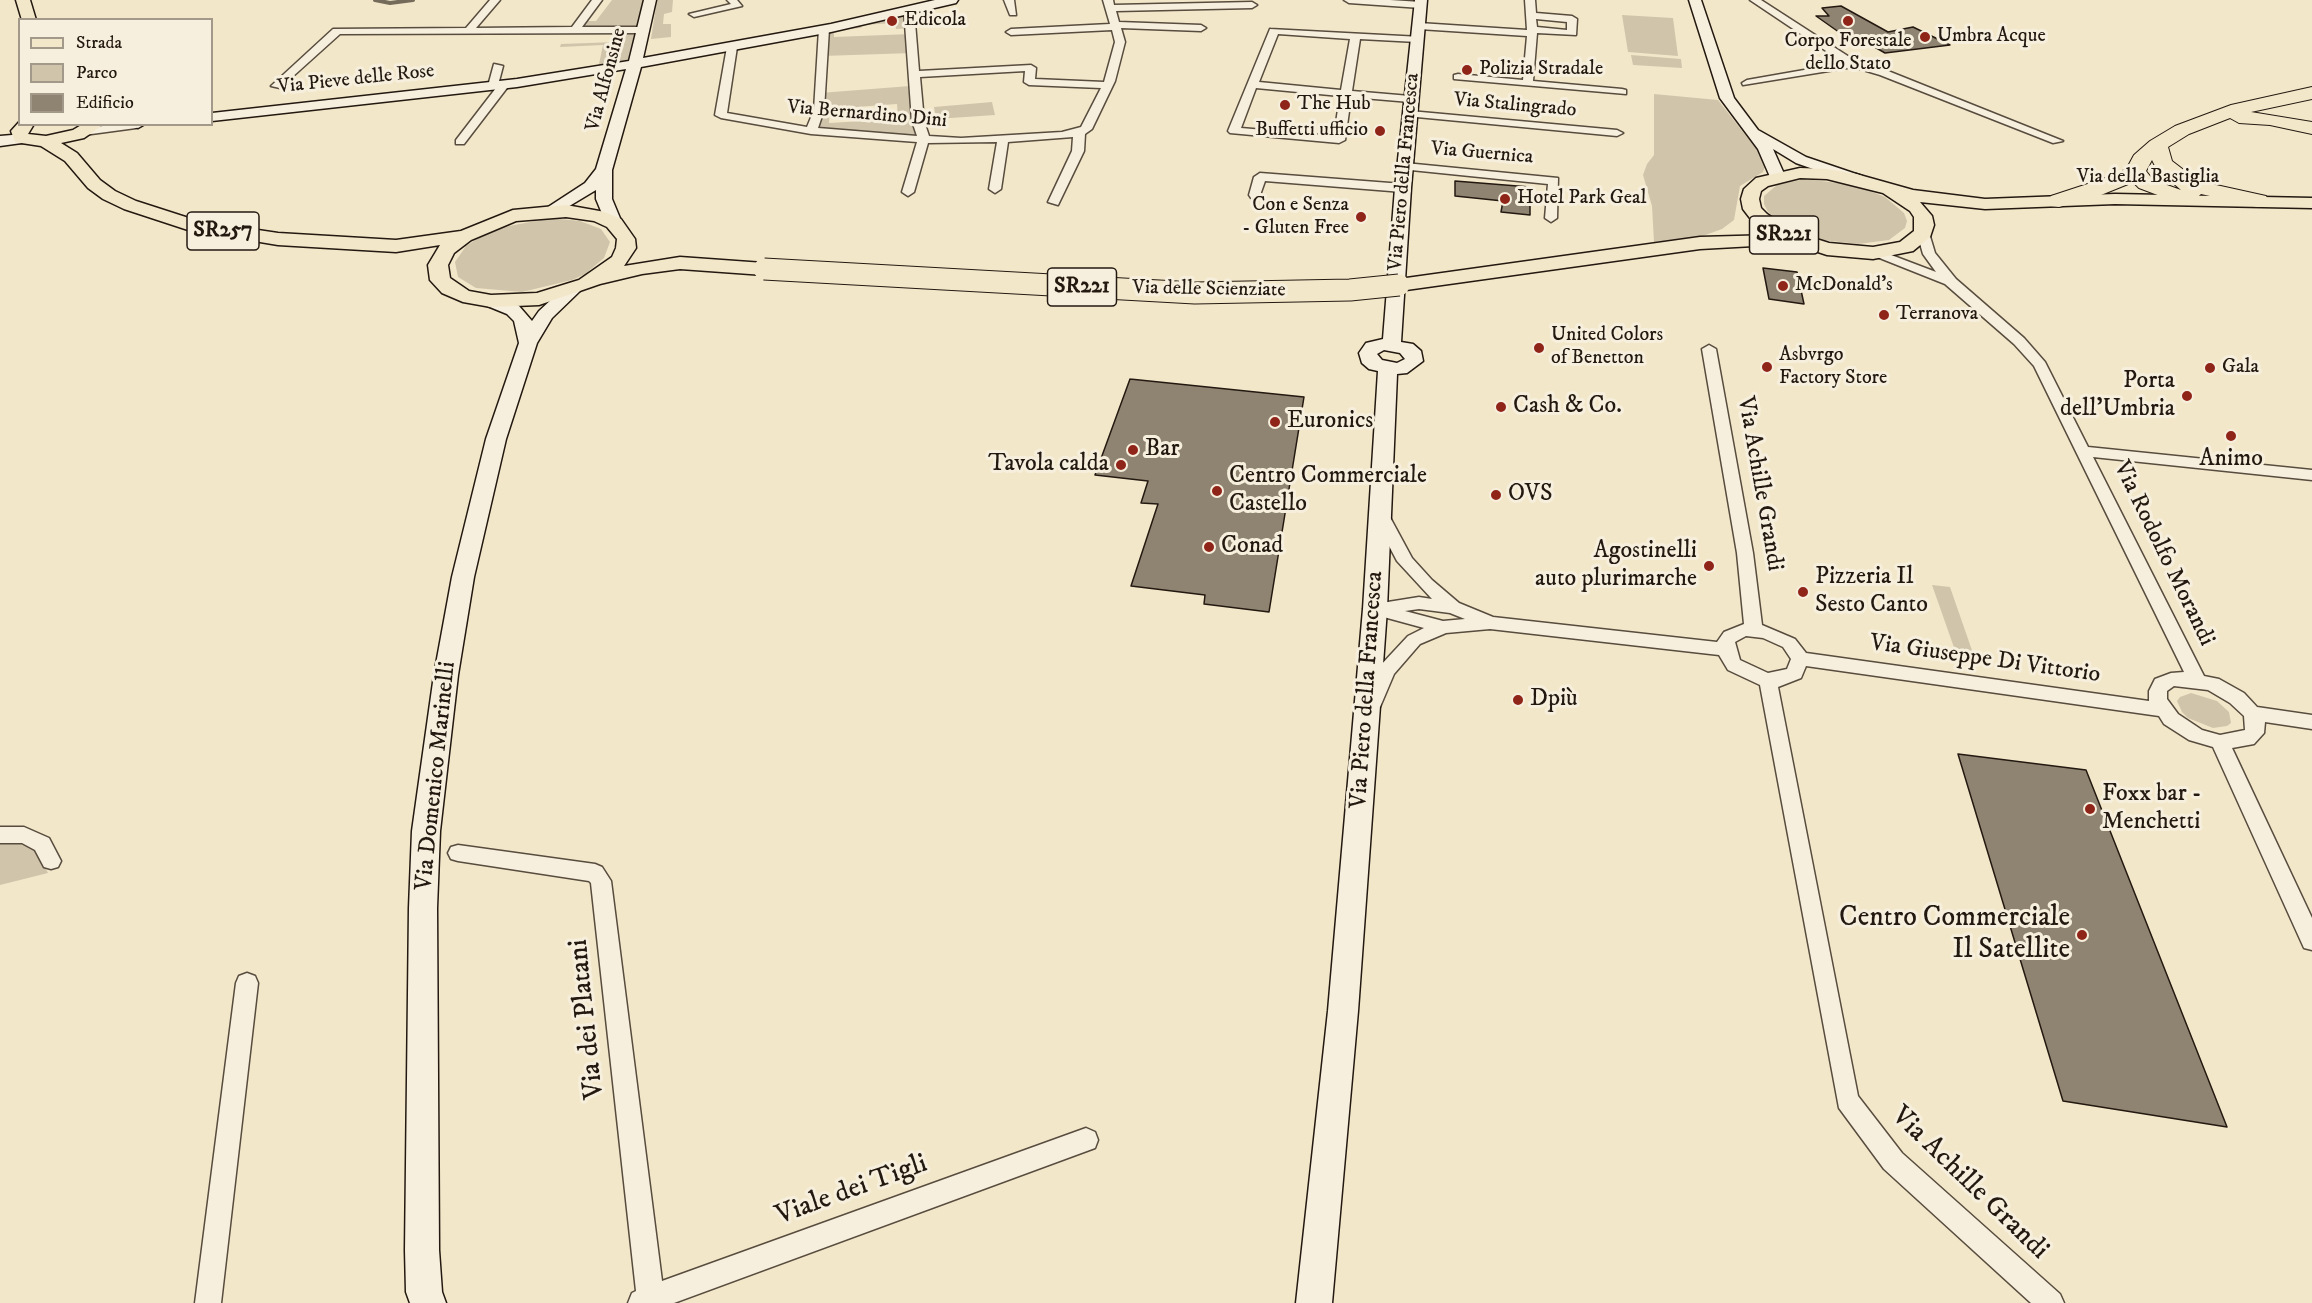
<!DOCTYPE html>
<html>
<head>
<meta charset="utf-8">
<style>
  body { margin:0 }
  #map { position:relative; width:2312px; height:1303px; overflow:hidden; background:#f3e7ca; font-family:"IM FELL DW Pica",serif }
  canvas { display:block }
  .legend { position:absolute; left:18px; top:18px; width:195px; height:108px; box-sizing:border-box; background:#f7efdd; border:2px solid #a2998b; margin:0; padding:8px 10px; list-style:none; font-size:18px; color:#231910 }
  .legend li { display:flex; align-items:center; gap:12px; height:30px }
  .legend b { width:30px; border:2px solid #a2998b }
</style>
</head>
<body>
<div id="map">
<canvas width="2312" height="1303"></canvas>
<ul class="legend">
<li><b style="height:8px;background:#f3e7ca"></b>Strada</li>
<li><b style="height:16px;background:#d0c4aa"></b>Parco</li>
<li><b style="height:16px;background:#8f8471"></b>Edificio</li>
</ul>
</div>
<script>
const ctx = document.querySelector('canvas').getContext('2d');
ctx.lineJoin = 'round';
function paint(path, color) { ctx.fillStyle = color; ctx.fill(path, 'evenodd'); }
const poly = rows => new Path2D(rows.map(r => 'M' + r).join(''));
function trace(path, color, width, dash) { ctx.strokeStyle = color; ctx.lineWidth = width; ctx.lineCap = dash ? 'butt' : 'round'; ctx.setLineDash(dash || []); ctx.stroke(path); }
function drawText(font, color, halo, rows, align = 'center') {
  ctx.font = font + ' "IM FELL DW Pica",serif'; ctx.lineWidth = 6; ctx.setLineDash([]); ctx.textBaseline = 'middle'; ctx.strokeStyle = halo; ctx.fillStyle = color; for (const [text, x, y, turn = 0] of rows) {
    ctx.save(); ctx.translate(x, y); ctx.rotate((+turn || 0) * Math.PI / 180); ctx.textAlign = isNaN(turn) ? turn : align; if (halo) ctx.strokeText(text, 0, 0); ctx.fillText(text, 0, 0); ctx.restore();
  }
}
paint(poly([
  [612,0,650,0,635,63,598,69,603,45,560,47,561,44,616,42,622,30,575,30,580,21,596,21],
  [657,0,673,0,672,12,664,14,663,24,671,24,671,37,651,39],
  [909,10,910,28,896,29,895,23,862,25,861,28,834,30,834,37,911,34,913,53,822,56,824,29],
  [1622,15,1673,18,1678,56,1628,52],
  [1631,55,1681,59,1682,68,1633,65],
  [910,86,924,139,811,131,820,93],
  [897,104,898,119,829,123,830,109],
  [1654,94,1718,100,1761,155,1765,167,1763,172,1740,186,1734,220,1722,229,1700,237,1654,242,1652,206,1643,175,1647,164,1654,155],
  [992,102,995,115,936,119,934,107],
  [1804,179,1855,185,1885,197,1904,213,1907,221,1905,228,1889,240,1858,244,1822,240,1789,228,1768,212,1764,204,1764,196,1777,185],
  [551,218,580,221,601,229,610,242,604,258,585,274,572,280,522,292,476,288,458,277,455,262,466,246,477,239,504,227],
  [1932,585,1950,587,1975,659,1957,656],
  [2191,693,2217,701,2229,712,2231,723,2227,726,2213,728,2188,718,2182,712,2177,701,2180,697],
  [0,842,16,842,35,849,48,873,0,885]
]), '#d0c4aa');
trace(poly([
  [375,0,390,3,413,0]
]), '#756b5a', 4);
const building = poly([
  [1841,6,1888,32,1913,27,1950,45,1885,53,1852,34,1843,35,1816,16,1829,16,1822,8,1841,6],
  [1455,181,1530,187,1530,215,1501,212,1503,201,1455,196,1455,181],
  [1763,268,1797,272,1804,304,1769,299,1763,268],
  [1130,379,1304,397,1269,612,1204,604,1205,595,1131,586,1158,504,1141,503,1148,481,1095,475,1130,379],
  [1958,754,2086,770,2227,1127,2063,1101,1958,754]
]);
paint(building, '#8f8471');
trace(building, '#231910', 1.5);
const street = poly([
  [490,0,500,0,476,28,572,27,592,0,602,0,582,27,642,27,647,30,642,33,340,34,280,88,271,86,333,29,466,28,490,0],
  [727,0,737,0,742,6,694,17,689,14,731,4,727,0],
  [1004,0,1014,0,1016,15,1010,15,1004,0],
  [1103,0,1113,0,1114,5,1252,2,1257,5,1252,8,1116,11,1119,22,1201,25,1206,28,1201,31,1121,28,1125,42,1115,81,1092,129,1085,134,1084,151,1058,205,1048,202,1072,151,1073,137,1008,142,1001,189,995,193,989,189,997,142,928,143,914,192,908,196,902,192,917,142,811,134,721,118,715,115,727,47,732,44,737,47,727,113,807,127,814,110,819,29,824,26,829,29,824,110,818,128,917,136,912,121,904,10,909,7,914,10,919,71,1031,65,1036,68,1035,79,1104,82,1115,42,1112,30,1011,35,1006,32,1011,29,1110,24,1103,0],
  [1025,71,1024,82,1029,85,1101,88,1081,127,1062,132,961,138,929,136,924,121,920,77,1025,71],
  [1344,0,1390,0,1421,2,1426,5,1421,8,1349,3,1344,0],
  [1525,0,1535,0,1536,13,1572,16,1577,19,1576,35,1537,33,1533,81,1622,89,1626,90,1626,94,1454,79,1454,75,1458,74,1523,80,1527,36,1419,29,1414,26,1419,23,1527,30,1525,0],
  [1536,19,1567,22,1567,30,1537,27,1536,19],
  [1750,0,1761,0,1857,62,1888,71,2063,141,2053,143,1880,75,1853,67,1743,85,1742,83,1747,80,1844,63,1750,0],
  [1270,29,1421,37,1421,41,1417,42,1360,39,1352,91,1410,96,1415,99,1410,102,1351,97,1345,140,1339,143,1230,133,1228,131,1270,29],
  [1278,34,1350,39,1341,90,1259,82,1278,34],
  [1256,88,1340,96,1334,136,1241,128,1256,88],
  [494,64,503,66,498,85,505,81,510,84,464,144,456,144,456,140,496,88,488,86,494,64],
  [1410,111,1617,130,1623,133,1617,136,1406,116,1406,112,1410,111],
  [115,124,142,125,136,128,84,135,78,132,84,129,115,124],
  [1405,163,1558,178,1557,218,1551,222,1545,218,1548,184,1401,169,1399,167,1405,163],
  [1260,173,1403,184,1409,188,1403,192,1265,181,1259,198,1251,198,1249,195,1254,177,1260,173],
  [1923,229,1929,233,1935,253,1956,279,2024,338,2045,362,2088,447,2312,470,2312,480,2093,457,2204,676,2219,679,2244,693,2257,707,2312,715,2312,729,2265,722,2264,733,2254,744,2232,748,2312,918,2312,950,2304,948,2213,747,2189,740,2164,724,2159,716,1806,666,1801,678,1778,687,1858,1096,1902,1153,2060,1294,2064,1303,2031,1303,1884,1169,1839,1108,1760,685,1728,670,1719,655,1490,629,1446,633,1420,644,1394,674,1380,707,1366,707,1364,702,1380,666,1408,636,1424,628,1369,613,1366,609,1369,605,1419,597,1432,599,1397,561,1371,512,1379,507,1385,508,1412,558,1432,580,1459,603,1493,617,1717,642,1724,632,1744,624,1737,553,1702,349,1709,345,1716,349,1753,553,1762,625,1795,639,1806,653,2149,701,2149,691,2155,679,2171,673,2184,672,2034,366,2014,344,1945,284,1867,253,1868,250,1878,250,1936,272,1923,254,1917,233,1923,229],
  [1419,609,1450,613,1465,619,1443,621,1405,611,1419,609],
  [1746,636,1763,638,1783,647,1791,659,1787,669,1768,673,1740,660,1735,642,1746,636],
  [2174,686,2208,690,2230,703,2244,716,2245,730,2220,735,2202,730,2178,714,2167,699,2167,691,2174,686],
  [0,827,24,827,49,838,61,861,58,867,51,869,44,867,35,850,22,843,0,843,0,827],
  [458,845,595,864,602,867,611,881,662,1281,1086,1128,1095,1132,1098,1140,1095,1148,674,1303,628,1303,632,1293,636,1291,591,883,589,881,458,861,451,859,448,853,451,847,458,845],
  [247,973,255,976,258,983,221,1303,195,1303,236,983,239,976,247,973]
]);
const secondary = poly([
  [644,0,656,0,643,58,831,24,935,0,958,0,956,3,831,32,641,67,612,170,612,199,622,223,614,228,606,223,596,199,596,190,556,214,550,216,542,211,585,183,596,169,626,69,517,87,212,121,212,113,517,79,629,61,644,0],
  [1415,0,1427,0,1411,188,1401,342,1413,344,1421,351,1423,361,1407,373,1397,374,1387,609,1358,1011,1332,1303,1296,1303,1328,1011,1363,609,1378,371,1369,369,1362,363,1359,353,1366,343,1383,339,1395,188,1415,0],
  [1384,350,1400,353,1405,359,1397,363,1382,360,1377,354,1384,350],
  [1689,0,1701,0,1734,98,1758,130,1806,157,1862,176,1864,179,1862,182,1850,182,1796,163,1773,149,1785,176,1783,179,1771,179,1758,149,1720,98,1689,0],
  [126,124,145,124,138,128,126,124],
  [24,134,29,136,32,139,29,142,0,146,0,136,24,134],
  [572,285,581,290,552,318,537,343,506,439,474,577,458,675,440,831,437,908,439,1250,442,1292,446,1303,410,1303,406,1292,405,1250,409,908,412,831,434,675,452,577,486,439,519,343,514,321,507,314,485,305,482,301,491,296,497,297,519,306,532,321,539,311,566,286,572,285]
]);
const primary = poly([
  [16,0,30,0,36,20,22,20,16,0],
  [20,121,20,124,34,124,28,134,46,136,73,130,83,124,104,124,84,138,61,143,77,153,100,180,115,191,136,201,198,221,278,233,396,240,461,231,513,210,566,205,605,212,621,219,635,239,636,248,624,266,680,257,764,263,774,269,764,275,680,269,642,274,600,284,539,305,491,307,463,302,442,293,430,280,428,265,440,245,396,252,278,245,188,230,124,209,103,199,88,188,65,161,41,146,15,142,11,131,20,121],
  [566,217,594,221,607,227,617,239,616,248,612,257,579,280,537,293,491,295,469,291,450,278,448,265,454,253,471,240,516,221,566,217],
  [1800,168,1827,169,1856,174,1913,190,1985,199,2115,194,2312,198,2312,208,2115,204,1985,209,1920,202,1932,216,1934,225,1930,237,1913,251,1873,259,1827,255,1800,246,1754,246,1700,249,1399,291,1392,289,1389,285,1392,281,1399,279,1700,237,1773,235,1753,222,1743,209,1741,199,1744,189,1756,178,1800,168],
  [1800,178,1827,179,1883,193,1910,211,1914,217,1914,231,1900,242,1873,247,1829,243,1794,232,1767,214,1761,208,1759,199,1761,191,1768,186,1800,178]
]);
const highway = poly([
  [2312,87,2312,99,2251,112,2312,122,2312,134,2270,125,2239,123,2230,118,2189,134,2168,147,2172,161,2198,181,2266,196,2269,201,2266,206,2258,207,2201,194,2191,203,2184,205,2139,188,2133,182,2101,195,2059,207,2051,206,2048,201,2051,196,2118,174,2127,168,2134,155,2150,141,2175,126,2231,105,2312,87],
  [2152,160,2156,168,2181,190,2153,180,2146,171,2152,160]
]);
trace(street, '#574c3e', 3);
trace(secondary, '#231910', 3);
trace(primary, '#231910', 3);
trace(highway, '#231910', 2);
paint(street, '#f7efdd');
paint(secondary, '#f7efdd');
paint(primary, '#f3e7ca');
paint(highway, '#f3e7ca');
const primaryBridge = poly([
  [764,269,1195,293,1350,290,1399,285]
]);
trace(primaryBridge, '#231910', 23, []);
trace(primaryBridge, '#f3e7ca', 21);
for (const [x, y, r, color] of [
  [892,21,6,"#8f2418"],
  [1848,21,6,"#8f2418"],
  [1925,37,6,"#8f2418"],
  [1467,70,6,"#8f2418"],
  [1285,105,6,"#8f2418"],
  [1380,131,6,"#8f2418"],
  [1505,199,6,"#8f2418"],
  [1361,217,6,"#8f2418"],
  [1783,286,6,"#8f2418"],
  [1884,315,6,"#8f2418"],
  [1539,348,6,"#8f2418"],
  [1767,367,6,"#8f2418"],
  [2210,368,6,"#8f2418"],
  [2187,396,6,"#8f2418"],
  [1501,407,6,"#8f2418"],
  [1275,422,6,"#8f2418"],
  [2231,436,6,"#8f2418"],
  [1133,450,6,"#8f2418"],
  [1121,465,6,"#8f2418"],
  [1217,491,6,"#8f2418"],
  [1496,495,6,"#8f2418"],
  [1209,547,6,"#8f2418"],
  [1709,566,6,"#8f2418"],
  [1803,592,6,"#8f2418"],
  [1518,700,6,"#8f2418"],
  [2090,809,6,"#8f2418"],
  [2082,935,6,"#8f2418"]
]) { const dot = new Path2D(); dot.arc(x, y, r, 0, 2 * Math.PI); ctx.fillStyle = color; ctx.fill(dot); trace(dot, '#f7efdd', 2); }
drawText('20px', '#231910', '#f7efdd', [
  ["Edicola",904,21],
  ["Umbra Acque",1937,37],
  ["Corpo Forestale",1848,42,"center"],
  ["dello Stato",1848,65,"center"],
  ["Polizia Stradale",1479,70],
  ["The Hub",1297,105],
  ["Buffetti ufficio",1368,131,"right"],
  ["Hotel Park Geal",1517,199],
  ["Con e Senza",1349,206,"right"],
  ["- Gluten Free",1349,229,"right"],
  ["McDonald's",1795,286],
  ["Terranova",1896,315],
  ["United Colors",1551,336],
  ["of Benetton",1551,359],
  ["Asbvrgo",1779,356],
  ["Factory Store",1779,379],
  ["Gala",2222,368]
], 'left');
drawText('20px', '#231910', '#f7efdd', [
  ["Via Pieve delle Rose",356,80,-6],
  ["Via Alfonsine",607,80,-75],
  ["Via Stalingrado",1515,106,5],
  ["Via Bernardino Dini",867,115,5],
  ["Via Guernica",1482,154,5],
  ["Via Piero della Francesca",1405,172,-85],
  ["Via della Bastiglia",2148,178],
  ["Via delle Scienziate",1209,290,1]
]);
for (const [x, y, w] of [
  [223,231,72],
  [1784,235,69],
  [1082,287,69]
]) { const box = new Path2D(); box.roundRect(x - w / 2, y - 19, w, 38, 4.5); ctx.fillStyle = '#f7efdd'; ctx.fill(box); trace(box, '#231910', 1.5); }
drawText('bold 22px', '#231910', null, [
  ["SR257",223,231],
  ["SR221",1784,235],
  ["SR221",1082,287]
]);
drawText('24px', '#231910', '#f7efdd', [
  ["Porta",2175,382,"right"],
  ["dell'Umbria",2175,410,"right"],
  ["Cash & Co.",1513,407],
  ["Euronics",1287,422],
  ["Bar",1145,450],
  ["Animo",2231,460,"center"],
  ["Tavola calda",1109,465,"right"],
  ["Centro Commerciale",1229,477],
  ["Castello",1229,505],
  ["OVS",1508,495],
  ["Conad",1221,547],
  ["Agostinelli",1697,552,"right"],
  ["auto plurimarche",1697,580,"right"],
  ["Pizzeria Il",1815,578],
  ["Sesto Canto",1815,606],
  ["Dpiù",1530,700],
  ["Foxx bar -",2102,795],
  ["Menchetti",2102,823]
], 'left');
drawText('24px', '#231910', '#f7efdd', [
  ["Via Achille Grandi",1759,484,80],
  ["Via Rodolfo Morandi",2163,554,64],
  ["Via Giuseppe Di Vittorio",1985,660,8],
  ["Via Piero della Francesca",1368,690,-86],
  ["Via Domenico Marinelli",437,776,-84]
]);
drawText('28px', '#231910', '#f7efdd', [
  ["Centro Commerciale",2070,919],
  ["Il Satellite",2070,951]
], 'right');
drawText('28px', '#231910', '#f7efdd', [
  ["Via dei Platani",588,1019,-96],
  ["Via Achille Grandi",1969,1184,44],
  ["Viale dei Tigli",852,1191,-20]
]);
</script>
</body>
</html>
